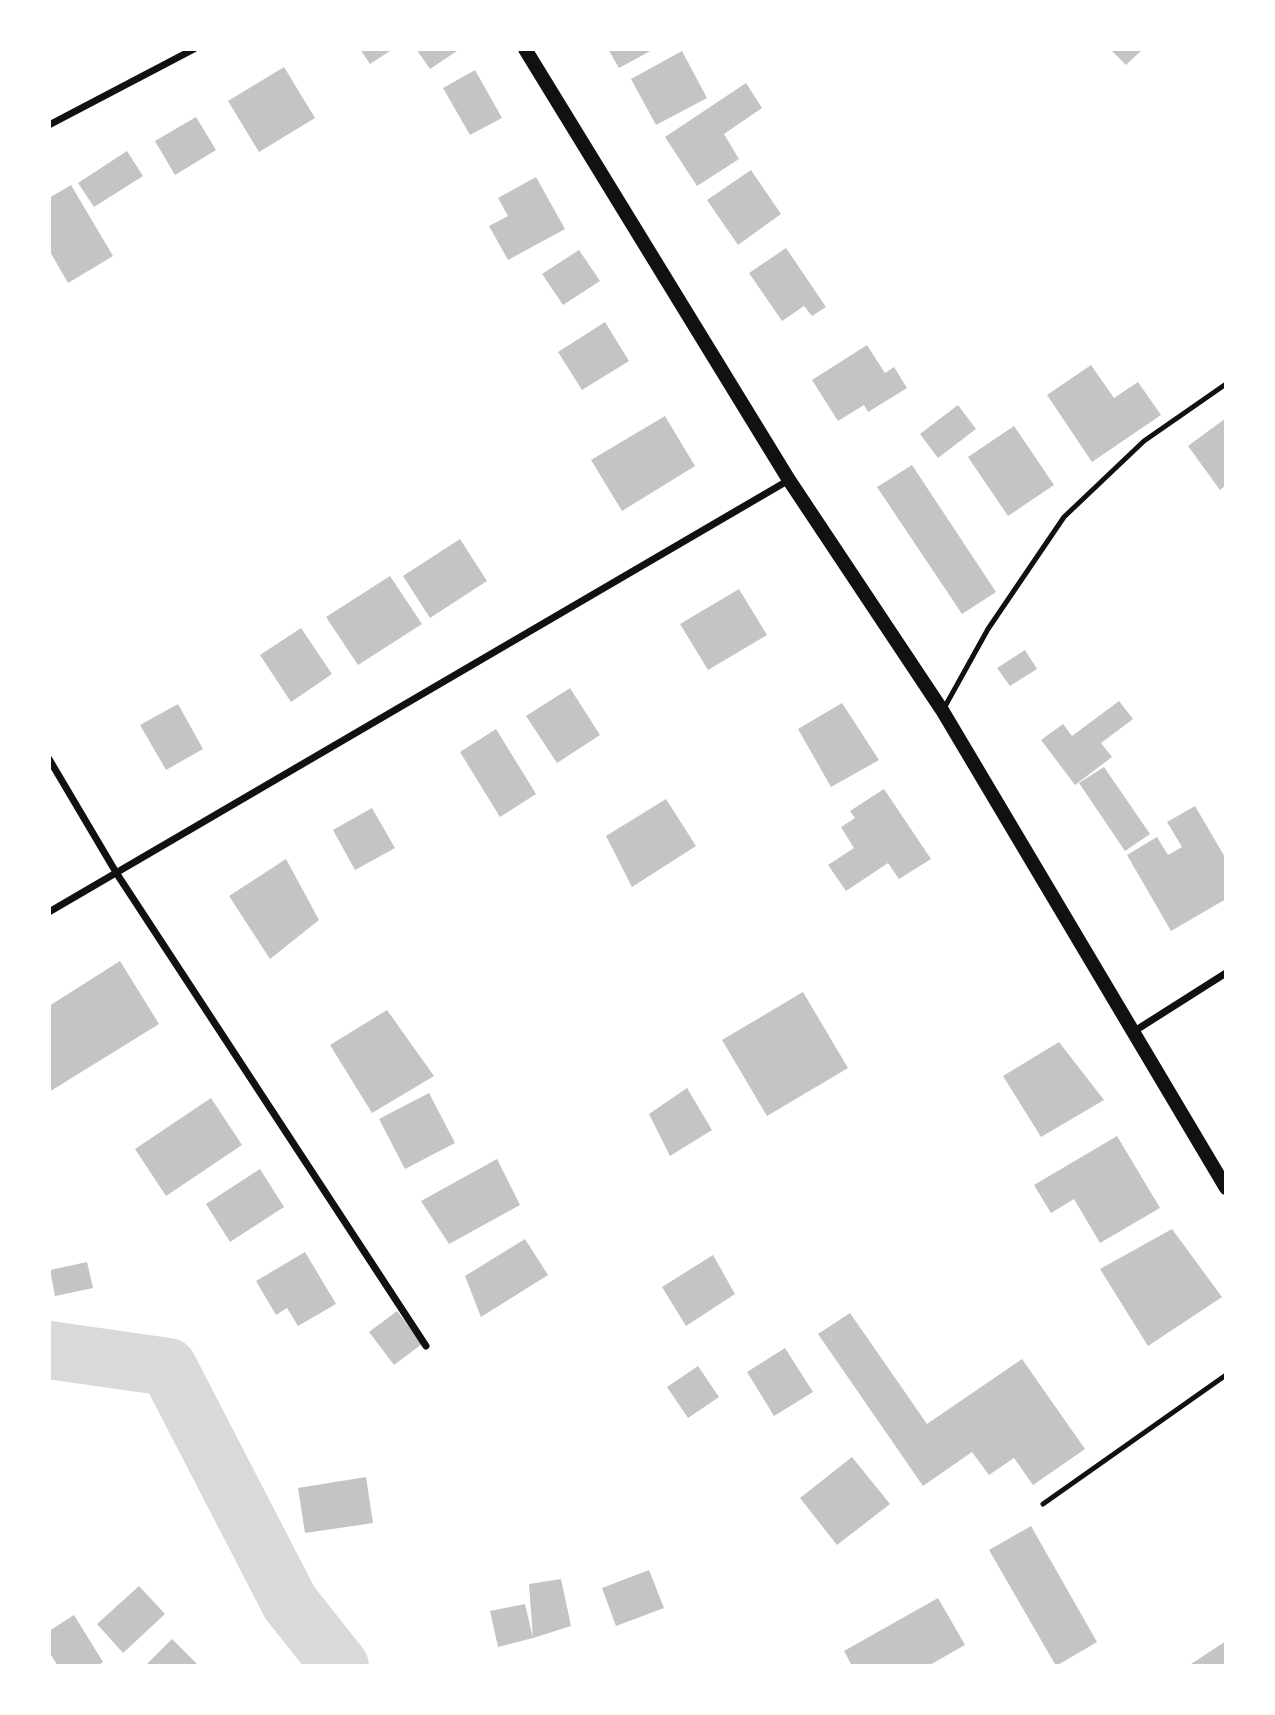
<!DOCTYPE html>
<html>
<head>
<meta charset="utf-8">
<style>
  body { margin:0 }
  #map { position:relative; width:1275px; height:1715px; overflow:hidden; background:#fff; font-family:"Noto Sans",sans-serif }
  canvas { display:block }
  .frame { position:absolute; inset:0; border:51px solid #fff; pointer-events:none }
</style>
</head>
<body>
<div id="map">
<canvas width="1275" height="1715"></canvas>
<div class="frame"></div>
</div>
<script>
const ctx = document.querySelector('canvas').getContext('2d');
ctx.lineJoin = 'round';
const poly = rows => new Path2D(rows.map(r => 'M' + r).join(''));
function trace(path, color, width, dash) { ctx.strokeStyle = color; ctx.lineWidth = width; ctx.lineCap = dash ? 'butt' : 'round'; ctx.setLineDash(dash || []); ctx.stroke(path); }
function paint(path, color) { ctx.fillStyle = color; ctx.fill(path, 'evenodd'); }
trace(poly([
  [49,1350,168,1367,290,1603,340,1666]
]), '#d9d9d9', 58);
paint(poly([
  [360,49,393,49,370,64],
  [416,49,455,49,457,51,430,69],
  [608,49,654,49,619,68],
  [1110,49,1143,49,1126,65],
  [682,51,707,98,656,125,631,79],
  [284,67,315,118,259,152,228,101],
  [475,70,502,118,470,135,443,88],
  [746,83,762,108,724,134,739,159,697,186,665,137],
  [196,117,216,150,175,175,155,141],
  [127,151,143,176,94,207,78,183],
  [751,170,781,214,738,245,707,200],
  [536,177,565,229,508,260,489,226,508,216,498,198],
  [71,185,113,256,68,283,49,250,49,198],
  [786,248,826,307,812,316,804,306,782,321,749,273],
  [579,250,600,281,563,305,542,274],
  [605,322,629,361,582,390,558,352],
  [867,345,885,373,894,367,907,388,868,412,864,405,838,421,812,380],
  [1091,365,1114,398,1138,382,1161,415,1092,462,1047,395],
  [958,405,976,429,938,458,920,434],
  [665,416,695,466,622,511,591,460],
  [1226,418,1226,485,1220,490,1188,446],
  [1014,426,1054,485,1008,516,968,457],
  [912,465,996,592,962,614,877,487],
  [460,539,487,581,430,618,403,576],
  [390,576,422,624,358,665,326,617],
  [739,589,767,635,708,670,680,624],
  [301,628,332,674,291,702,260,655],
  [1025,650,1037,669,1010,686,997,668],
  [570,688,600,735,557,763,526,716],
  [1119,701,1133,719,1101,743,1112,757,1075,785,1041,740,1063,724,1072,736],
  [842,703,879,760,831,787,798,729],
  [178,704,203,749,166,770,140,725],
  [496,729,536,794,500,817,460,752],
  [1104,767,1150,834,1125,851,1079,783],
  [884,789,931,859,899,879,888,863,846,891,828,865,854,848,841,827,855,818,850,811],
  [666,799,696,846,632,887,606,836],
  [1195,806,1226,859,1226,899,1171,931,1127,855,1157,837,1168,855,1182,847,1167,822],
  [372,808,395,848,355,870,333,830],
  [286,859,319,920,270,959,229,896],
  [120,961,159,1024,49,1092,49,1006],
  [803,992,848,1068,767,1116,722,1040],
  [387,1010,434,1076,372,1113,330,1045],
  [1059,1042,1104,1100,1041,1137,1003,1076],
  [687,1088,712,1130,670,1156,649,1114],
  [429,1093,455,1143,405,1169,379,1119],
  [211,1098,242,1145,166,1196,135,1149],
  [1117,1136,1160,1208,1100,1243,1074,1199,1051,1213,1034,1185],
  [497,1159,520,1205,449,1244,421,1201],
  [260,1169,284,1207,230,1242,206,1204],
  [1172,1229,1222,1297,1148,1346,1100,1269],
  [525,1239,548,1275,481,1317,465,1276],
  [305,1252,336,1304,298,1326,287,1308,276,1315,256,1281],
  [713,1255,735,1294,686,1326,662,1287],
  [87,1262,93,1288,55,1296,50,1270],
  [397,1311,422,1344,394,1365,369,1332],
  [850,1313,927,1424,1022,1359,1085,1449,1033,1485,1014,1458,989,1475,972,1452,923,1486,818,1334],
  [785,1348,813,1392,774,1416,747,1372],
  [698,1366,719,1397,688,1418,667,1387],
  [852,1457,890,1504,837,1545,800,1498],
  [366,1477,373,1523,305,1533,298,1488],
  [1031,1526,1097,1642,1056,1666,989,1550],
  [649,1570,664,1608,616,1626,602,1588],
  [561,1579,571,1626,533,1638,529,1584],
  [139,1586,165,1614,123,1653,97,1624],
  [938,1598,965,1645,928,1666,852,1666,844,1651],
  [525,1604,533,1638,498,1647,490,1611],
  [74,1615,103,1662,97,1666,58,1666,49,1652,49,1631],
  [172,1639,199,1666,145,1666],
  [1226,1641,1226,1666,1188,1666]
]), '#c4c4c4');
trace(poly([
  [943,710,988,629,1064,517,1144,441,1226,384],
  [1043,1504,1226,1375]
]), '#111', 5);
trace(poly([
  [49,125,194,49],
  [49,759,117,874,426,1346],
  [49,912,789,480],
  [1133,1032,1226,973]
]), '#111', 7);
trace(poly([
  [525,49,789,480,942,710,1226,1188]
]), '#111', 14);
</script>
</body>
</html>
